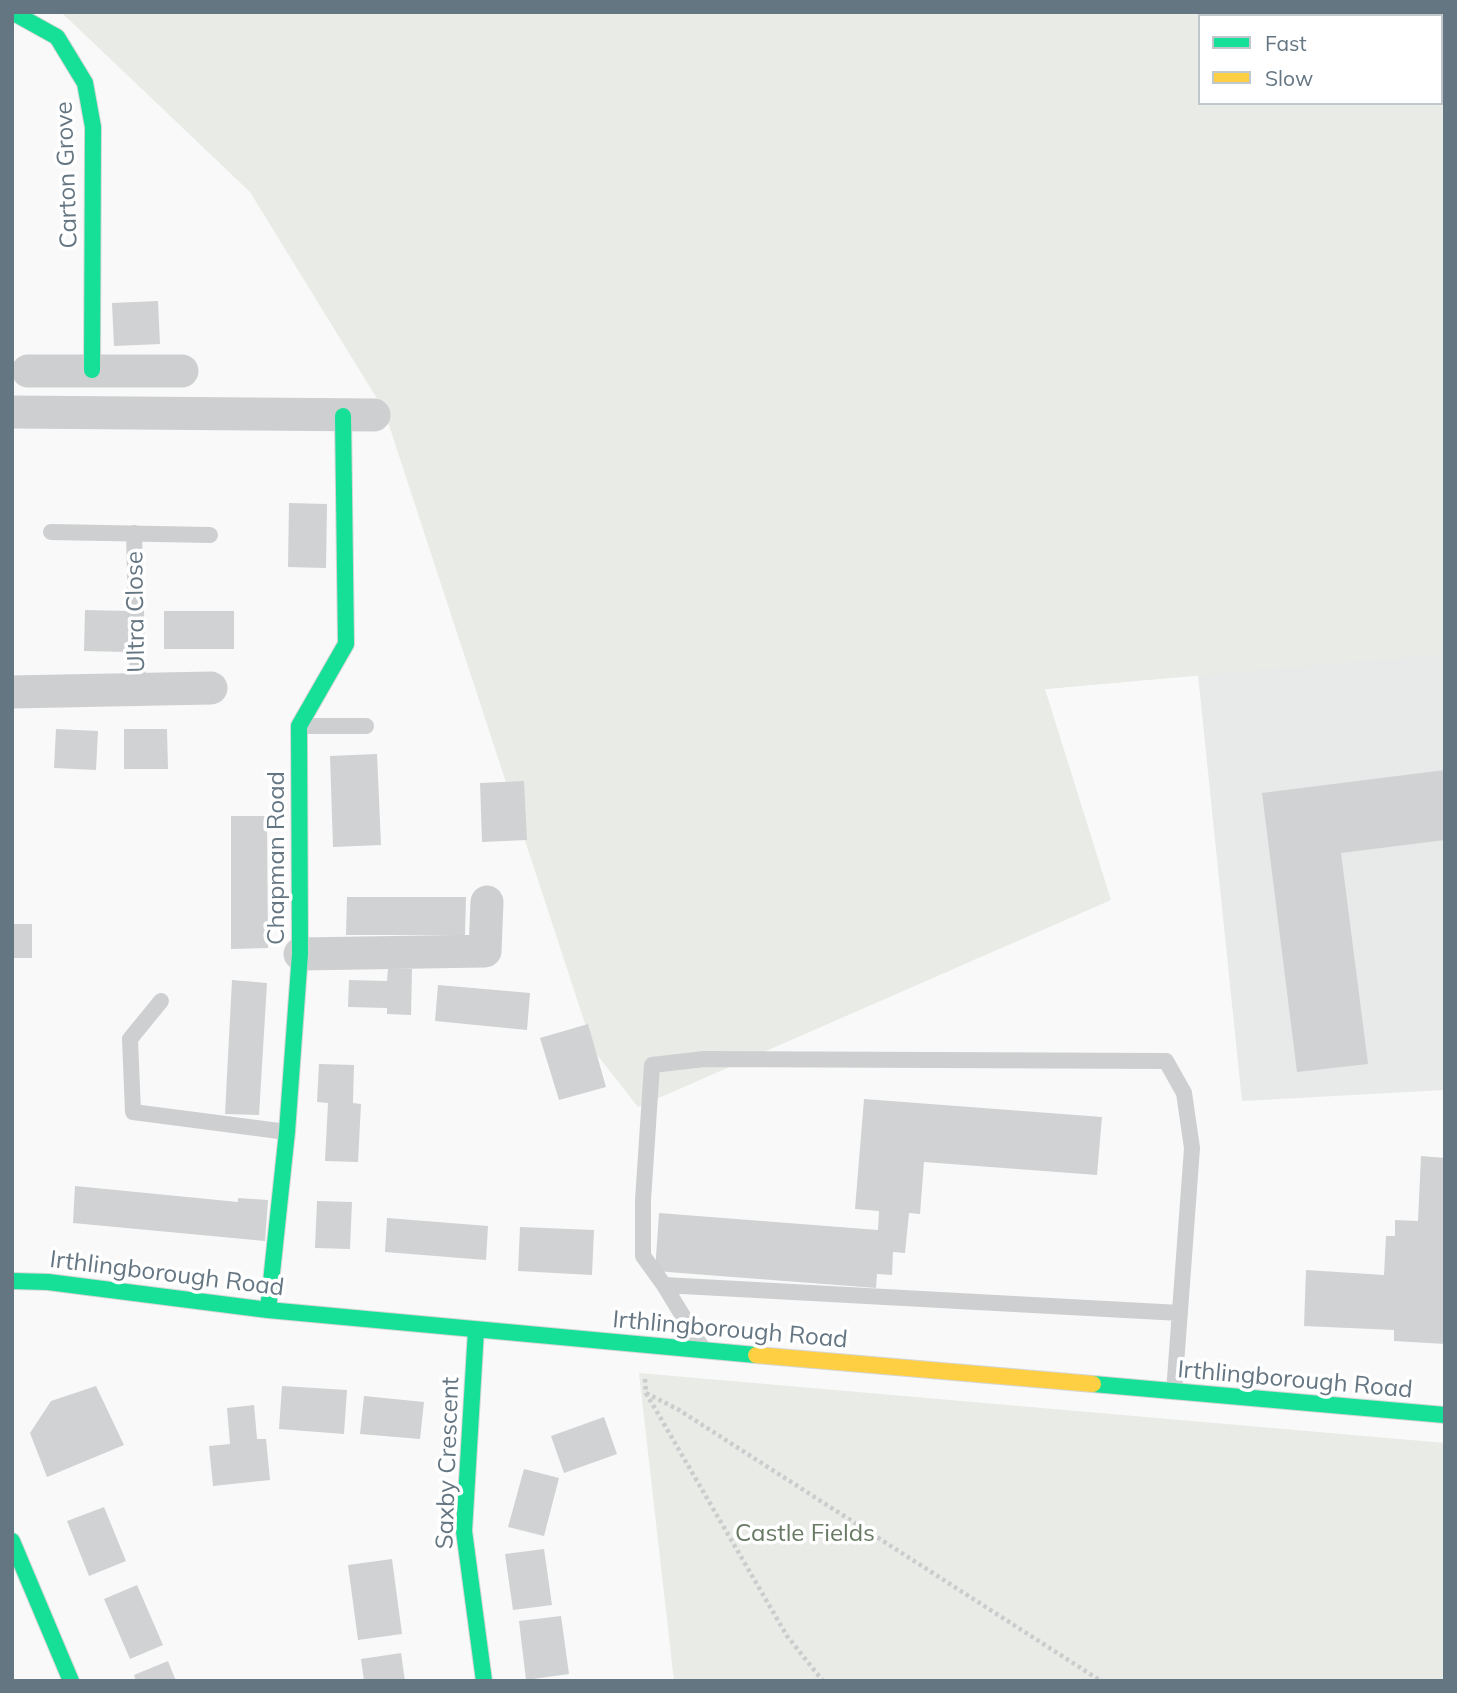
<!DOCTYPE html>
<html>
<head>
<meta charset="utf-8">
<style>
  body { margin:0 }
  #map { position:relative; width:1457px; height:1693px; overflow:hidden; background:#f9f9f9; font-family:Mulish,sans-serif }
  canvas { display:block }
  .frame { position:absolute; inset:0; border:14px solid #657683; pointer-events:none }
  .legend { position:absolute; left:1198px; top:14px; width:245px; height:91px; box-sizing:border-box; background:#fff; border:2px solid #c1c8cd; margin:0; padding:9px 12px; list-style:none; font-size:21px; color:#657683 }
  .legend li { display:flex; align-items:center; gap:14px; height:35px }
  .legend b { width:35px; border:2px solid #c1c8cd }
</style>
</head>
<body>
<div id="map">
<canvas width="1457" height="1693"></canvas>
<div class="frame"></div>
<ul class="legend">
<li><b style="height:9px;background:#16e098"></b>Fast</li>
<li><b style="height:9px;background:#ffcf43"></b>Slow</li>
</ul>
</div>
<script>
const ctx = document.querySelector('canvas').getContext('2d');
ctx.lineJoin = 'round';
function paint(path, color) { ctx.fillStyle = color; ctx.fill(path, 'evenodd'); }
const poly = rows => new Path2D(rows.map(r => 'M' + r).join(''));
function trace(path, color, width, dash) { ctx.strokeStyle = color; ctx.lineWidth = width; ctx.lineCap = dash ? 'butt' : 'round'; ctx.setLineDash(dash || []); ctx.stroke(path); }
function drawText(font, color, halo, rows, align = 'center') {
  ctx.font = font + ' Mulish,sans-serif'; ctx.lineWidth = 7; ctx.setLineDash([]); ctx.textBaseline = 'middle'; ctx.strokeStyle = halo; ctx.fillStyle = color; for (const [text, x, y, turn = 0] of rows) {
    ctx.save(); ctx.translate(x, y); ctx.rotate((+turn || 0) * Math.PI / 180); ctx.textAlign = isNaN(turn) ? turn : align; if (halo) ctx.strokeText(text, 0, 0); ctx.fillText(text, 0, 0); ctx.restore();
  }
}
paint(poly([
  [826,12,1445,12,1445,1090,1242,1101,1198,675,1045,689],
  [1200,16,1441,16,1441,103,1200,103]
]), '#e8e9e9');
paint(poly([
  [61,12,1445,12,1445,654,1045,689,1111,900,638,1107,594,1051,384,410,250,192],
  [1200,16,1441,16,1441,103,1200,103],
  [639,1373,1445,1443,1445,1681,674,1681]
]), '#e8ebe6');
paint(poly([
  [158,301,160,344,114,346,112,303],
  [289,503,327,504,326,568,288,567],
  [85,610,129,611,128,652,84,651],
  [164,611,234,611,234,649,164,649],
  [56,729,98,731,96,770,54,768],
  [124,729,167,729,168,769,124,769],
  [377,754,381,845,333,847,330,756],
  [1445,770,1445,840,1341,853,1368,1064,1297,1072,1262,793],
  [524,781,527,840,482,842,480,783],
  [231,816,267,816,268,948,231,949],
  [347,897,466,897,465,935,346,935],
  [12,924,32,924,32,958,12,958],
  [388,969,412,969,411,1015,387,1014,387,1008,348,1007,349,980,387,981],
  [232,980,267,983,259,1115,225,1114],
  [438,985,530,993,527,1030,435,1021],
  [588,1024,606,1087,559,1100,540,1038],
  [319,1064,354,1065,353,1103,361,1104,358,1162,325,1161,328,1103,317,1102],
  [864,1099,1102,1117,1097,1175,924,1162,920,1214,909,1213,905,1253,893,1252,892,1275,877,1274,876,1288,655,1271,659,1213,878,1230,879,1211,855,1209],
  [1421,1156,1445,1158,1445,1344,1394,1341,1394,1330,1304,1326,1306,1270,1384,1275,1386,1236,1395,1236,1395,1220,1418,1221],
  [75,1186,238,1202,238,1198,268,1200,265,1241,73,1223],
  [317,1201,352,1202,350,1249,315,1248],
  [387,1218,488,1226,486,1260,385,1252],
  [520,1227,594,1230,592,1275,518,1271],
  [96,1386,124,1445,47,1477,30,1433,51,1401],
  [282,1386,347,1390,344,1434,279,1429],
  [364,1396,424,1402,420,1439,360,1434],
  [254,1405,257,1439,266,1439,270,1480,213,1486,209,1446,230,1444,227,1408],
  [604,1417,617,1454,564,1473,551,1436],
  [524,1469,559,1478,544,1536,508,1527],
  [104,1507,126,1561,89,1576,67,1521],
  [544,1549,552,1605,513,1610,505,1554],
  [392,1559,402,1634,358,1640,348,1565],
  [137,1585,163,1645,130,1659,104,1599],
  [561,1616,569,1674,526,1680,519,1621],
  [401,1653,405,1681,364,1681,361,1659],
  [168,1661,176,1681,136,1681,134,1675]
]), '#d0d2d3');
const fast = poly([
  [12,12,57,37,85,83,93,127,92,370],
  [12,1281,48,1282,268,1310,756,1355],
  [268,1310,287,1132,300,954,299,726,346,644,343,416],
  [476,1330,464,1531,484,1681],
  [1093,1384,1445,1415],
  [12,1541,71,1681]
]);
const slow = poly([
  [756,1355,1093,1384]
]);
trace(fast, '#d5d6d7', 18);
trace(slow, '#d5d6d7', 18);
trace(poly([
  [645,1379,646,1393,787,1636,823,1681],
  [646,1393,679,1410,1101,1681]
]), '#cbcccd', 4.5, [3.5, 3.5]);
trace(poly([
  [51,532,210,535],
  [134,533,138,691],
  [301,726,366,726],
  [161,1001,130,1039,133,1112,287,1132],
  [664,1285,1180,1313],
  [701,1346,664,1285,643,1256,643,1200,652,1065,704,1059,1166,1061,1184,1093,1192,1148,1174,1392]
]), '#cecfd0', 16);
trace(poly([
  [28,371,182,371],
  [12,412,374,415],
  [12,692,211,688],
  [300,954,485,951,487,902]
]), '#cecfd0', 33);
trace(fast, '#16e098', 16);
trace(slow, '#ffcf43', 16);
drawText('24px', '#657683', '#fff', [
  ["Carton Grove",67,175,-92],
  ["Ultra Close",136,612,-91],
  ["Chapman Road",277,858,-90],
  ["Irthlingborough Road",167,1274,7],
  ["Irthlingborough Road",730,1330,5],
  ["Irthlingborough Road",1295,1380,5],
  ["Saxby Crescent",448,1463,-88]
]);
drawText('24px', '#687a64', '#fff', [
  ["Castle Fields",805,1534]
]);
</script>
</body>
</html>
